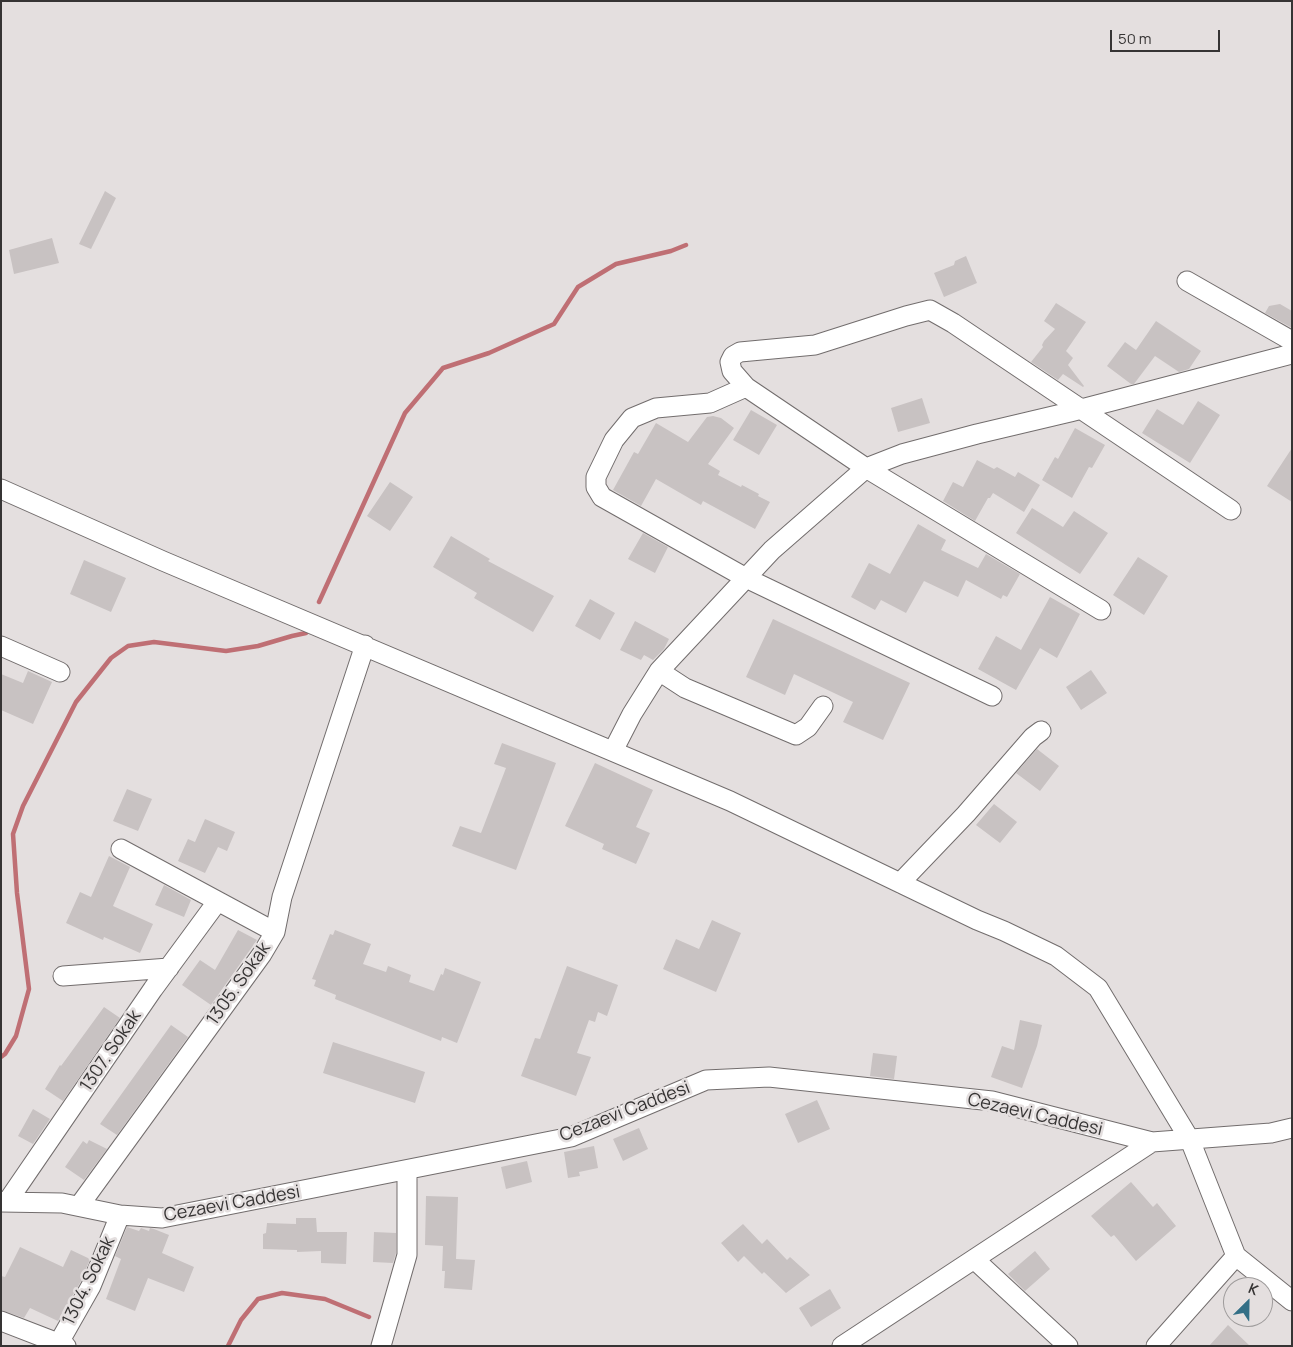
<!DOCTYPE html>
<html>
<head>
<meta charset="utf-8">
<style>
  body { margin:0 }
  #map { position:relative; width:1293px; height:1347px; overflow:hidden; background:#e4dfdf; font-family:Manrope,sans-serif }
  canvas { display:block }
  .frame { position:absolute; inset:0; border:2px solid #363434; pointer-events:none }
  .north { position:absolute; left:1223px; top:1277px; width:50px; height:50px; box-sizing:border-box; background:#e4dfdf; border:1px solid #9e9b9b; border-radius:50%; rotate:23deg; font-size:14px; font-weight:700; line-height:20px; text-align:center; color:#363434 }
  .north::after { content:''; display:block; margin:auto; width:18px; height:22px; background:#336f86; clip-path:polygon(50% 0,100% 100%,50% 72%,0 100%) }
  .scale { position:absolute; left:1110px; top:30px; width:110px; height:22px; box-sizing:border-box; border:2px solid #363434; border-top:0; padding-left:6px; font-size:15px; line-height:18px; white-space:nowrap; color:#363434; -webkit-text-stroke:4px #e4dfdf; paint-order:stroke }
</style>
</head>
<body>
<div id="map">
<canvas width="1293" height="1347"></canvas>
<div class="frame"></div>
<div class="north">K</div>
<div class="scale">50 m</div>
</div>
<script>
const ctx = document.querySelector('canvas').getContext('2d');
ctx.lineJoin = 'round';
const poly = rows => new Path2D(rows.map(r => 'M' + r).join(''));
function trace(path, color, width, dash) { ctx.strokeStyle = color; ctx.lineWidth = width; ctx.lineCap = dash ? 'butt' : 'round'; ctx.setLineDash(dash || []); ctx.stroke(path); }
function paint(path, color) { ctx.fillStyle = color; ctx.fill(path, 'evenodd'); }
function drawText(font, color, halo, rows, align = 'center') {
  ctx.font = font + ' Manrope,sans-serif'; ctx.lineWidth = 5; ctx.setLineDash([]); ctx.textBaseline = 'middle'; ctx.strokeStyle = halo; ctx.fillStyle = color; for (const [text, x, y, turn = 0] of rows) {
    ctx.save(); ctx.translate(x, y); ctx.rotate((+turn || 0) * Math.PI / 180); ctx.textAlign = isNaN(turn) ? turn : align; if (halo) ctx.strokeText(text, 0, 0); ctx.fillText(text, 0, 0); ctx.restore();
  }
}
trace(poly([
  [319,602,405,413,443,368,489,353,554,324,578,287,616,264,671,251,686,245],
  [1,1057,5,1054,16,1036,29,989,17,893,13,834,23,806,76,702,111,658,128,646,154,642,226,651,258,646,292,636,306,633],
  [228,1346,241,1320,258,1299,282,1293,325,1299,369,1317]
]), '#bf6f74', 4.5);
paint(poly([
  [105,191,116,198,91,249,79,244],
  [52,238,59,263,14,274,9,250],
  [966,256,977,283,944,297,934,273,954,265,955,261],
  [1056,303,1086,322,1066,351,1073,358,1068,365,1084,386,1083,387,1063,374,1058,380,1031,362,1043,347,1042,345,1044,341,1055,329,1044,321],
  [1280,304,1292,311,1292,328,1265,313,1269,306],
  [1156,321,1201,351,1189,369,1179,372,1155,356,1134,384,1131,384,1107,366,1125,342,1136,350],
  [922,398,930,423,898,432,891,408],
  [1198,401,1220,415,1190,463,1142,433,1157,409,1183,425],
  [751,410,777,425,759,455,733,440],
  [713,416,721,418,734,428,708,464,720,471,718,475,741,487,742,485,759,494,758,496,770,502,755,529,703,501,701,505,656,479,641,506,613,490,634,452,638,454,656,423,688,442,707,417],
  [1075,428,1105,445,1092,468,1089,467,1072,498,1042,480,1055,457,1058,459],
  [1292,448,1292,502,1267,486],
  [977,460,994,469,997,467,1015,477,1018,472,1040,485,1024,512,993,493,990,498,988,498,975,521,943,501,953,482,963,487],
  [390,482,413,497,390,531,367,516],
  [1032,508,1063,527,1074,511,1108,533,1080,574,1016,533],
  [918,524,946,540,941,550,978,568,986,554,1020,574,1007,597,1003,595,1001,599,966,580,958,597,924,581,906,613,881,600,875,610,851,597,869,563,890,574],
  [643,533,668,547,655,573,628,559],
  [451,536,490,559,488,561,554,596,533,632,474,598,477,593,433,567],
  [1138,557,1168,576,1144,615,1113,595],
  [84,560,126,578,111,612,70,594],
  [1050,597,1080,614,1057,658,1040,648,1016,690,978,669,996,636,1021,650],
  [590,599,615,613,600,640,575,626],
  [773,619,910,683,883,740,843,722,853,702,794,674,785,695,746,677],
  [635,621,669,639,664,649,653,660,644,655,641,660,620,650],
  [1091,670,1107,693,1081,710,1066,687],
  [28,671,52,682,33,724,1,710,1,674,23,683],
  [502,743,556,763,516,870,452,846,460,826,481,833,506,768,494,764],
  [1037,749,1059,766,1040,791,1016,773],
  [595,763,653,790,636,827,650,833,636,864,602,849,604,844,565,826],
  [127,789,152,799,138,831,113,821],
  [994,804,1017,822,1000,843,976,825],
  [205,819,235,832,227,851,218,847,205,873,178,861,188,839,195,842],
  [109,856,130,867,113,906,153,924,140,953,104,937,103,940,66,923,80,892,91,897],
  [164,885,191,900,184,917,155,905],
  [712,920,741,933,716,992,663,969,676,939,699,949],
  [238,930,257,940,211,1005,182,985,200,960,215,970],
  [335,930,371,944,363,964,386,972,388,966,411,975,409,982,434,991,441,974,443,975,445,968,481,982,457,1043,442,1037,441,1041,335,999,336,995,314,986,316,980,312,979,330,934,333,935],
  [567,966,618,985,607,1016,598,1012,595,1022,589,1020,577,1053,591,1057,576,1096,521,1076,535,1038,540,1039],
  [104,1007,120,1018,63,1101,45,1089,60,1065,61,1066],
  [1020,1020,1042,1025,1037,1046,1022,1088,991,1077,1002,1046,1014,1050],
  [171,1025,188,1037,117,1135,100,1124],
  [333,1042,425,1072,415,1103,323,1073],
  [873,1053,897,1056,894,1079,870,1076],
  [817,1100,830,1129,798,1143,785,1114],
  [33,1109,50,1119,33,1144,18,1136],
  [639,1128,648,1149,623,1161,613,1139],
  [89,1140,107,1149,84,1180,65,1167,83,1141,87,1144],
  [594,1146,598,1168,579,1172,580,1176,568,1178,564,1152],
  [527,1161,532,1182,506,1189,501,1167],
  [1131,1182,1153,1207,1157,1203,1176,1226,1136,1261,1114,1235,1111,1237,1091,1216],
  [426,1196,458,1197,456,1259,475,1260,472,1290,444,1288,445,1271,442,1271,443,1246,425,1245],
  [296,1218,316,1218,317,1232,347,1232,346,1264,321,1263,321,1251,297,1252,297,1250,263,1249,263,1234,266,1233,267,1223,296,1224],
  [743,1224,762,1244,767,1239,787,1260,790,1257,810,1275,786,1293,764,1272,762,1274,744,1256,738,1262,721,1243],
  [127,1227,139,1231,141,1228,149,1231,150,1228,154,1229,169,1235,162,1253,194,1267,184,1292,148,1278,135,1311,106,1299,121,1259,115,1256],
  [374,1232,396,1233,396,1253,393,1263,373,1262],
  [20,1247,63,1267,71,1250,90,1259,81,1281,58,1321,30,1308,24,1318,1,1310,1,1276,5,1277],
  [1035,1251,1050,1269,1025,1291,1008,1274],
  [830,1289,841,1308,811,1327,799,1308],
  [1228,1325,1250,1346,1209,1346]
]), '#c8c2c2');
const minor = poly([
  [1187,281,1292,341],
  [746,387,710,403,656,408,632,418,614,440,596,477,596,487,602,497,746,578,992,696],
  [1,489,163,561,730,801,977,920,1004,931,1056,956,1098,988,1190,1140,1236,1256,1292,1301],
  [1101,610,866,468,746,387,732,371,730,362,733,356,740,352,815,345,906,316,930,310,953,323,1231,510],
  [1,646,60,672],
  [659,671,685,688,796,735,808,727,823,706],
  [613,751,632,714,659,671,772,550,866,468,902,454,977,434,1070,412,1292,354],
  [121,849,275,932],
  [900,883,966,814,1033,737,1041,731],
  [63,976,169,968],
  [1,1202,62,1203,120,1215,162,1218,571,1137,706,1080,769,1077,992,1101,1152,1142,1271,1133,1292,1128],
  [7,1202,153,989,217,902],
  [79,1206,262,954,275,932,282,897,365,645],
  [974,1259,1068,1346],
  [1,1321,66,1346],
  [57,1346,91,1286,120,1215],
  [381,1346,407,1255,407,1170],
  [842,1346,1152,1142],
  [1156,1346,1236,1256]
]);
trace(minor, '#726d6d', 21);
trace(minor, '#fff', 19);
drawText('18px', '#363434', '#e4dfdf', [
  ["1305. Sokak",239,984,-55],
  ["1307. Sokak",111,1051,-56],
  ["Cezaevi Caddesi",625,1112,-21],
  ["Cezaevi Caddesi",1035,1115,13],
  ["Cezaevi Caddesi",232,1204,-10],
  ["1304. Sokak",89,1281,-64]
]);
</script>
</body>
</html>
